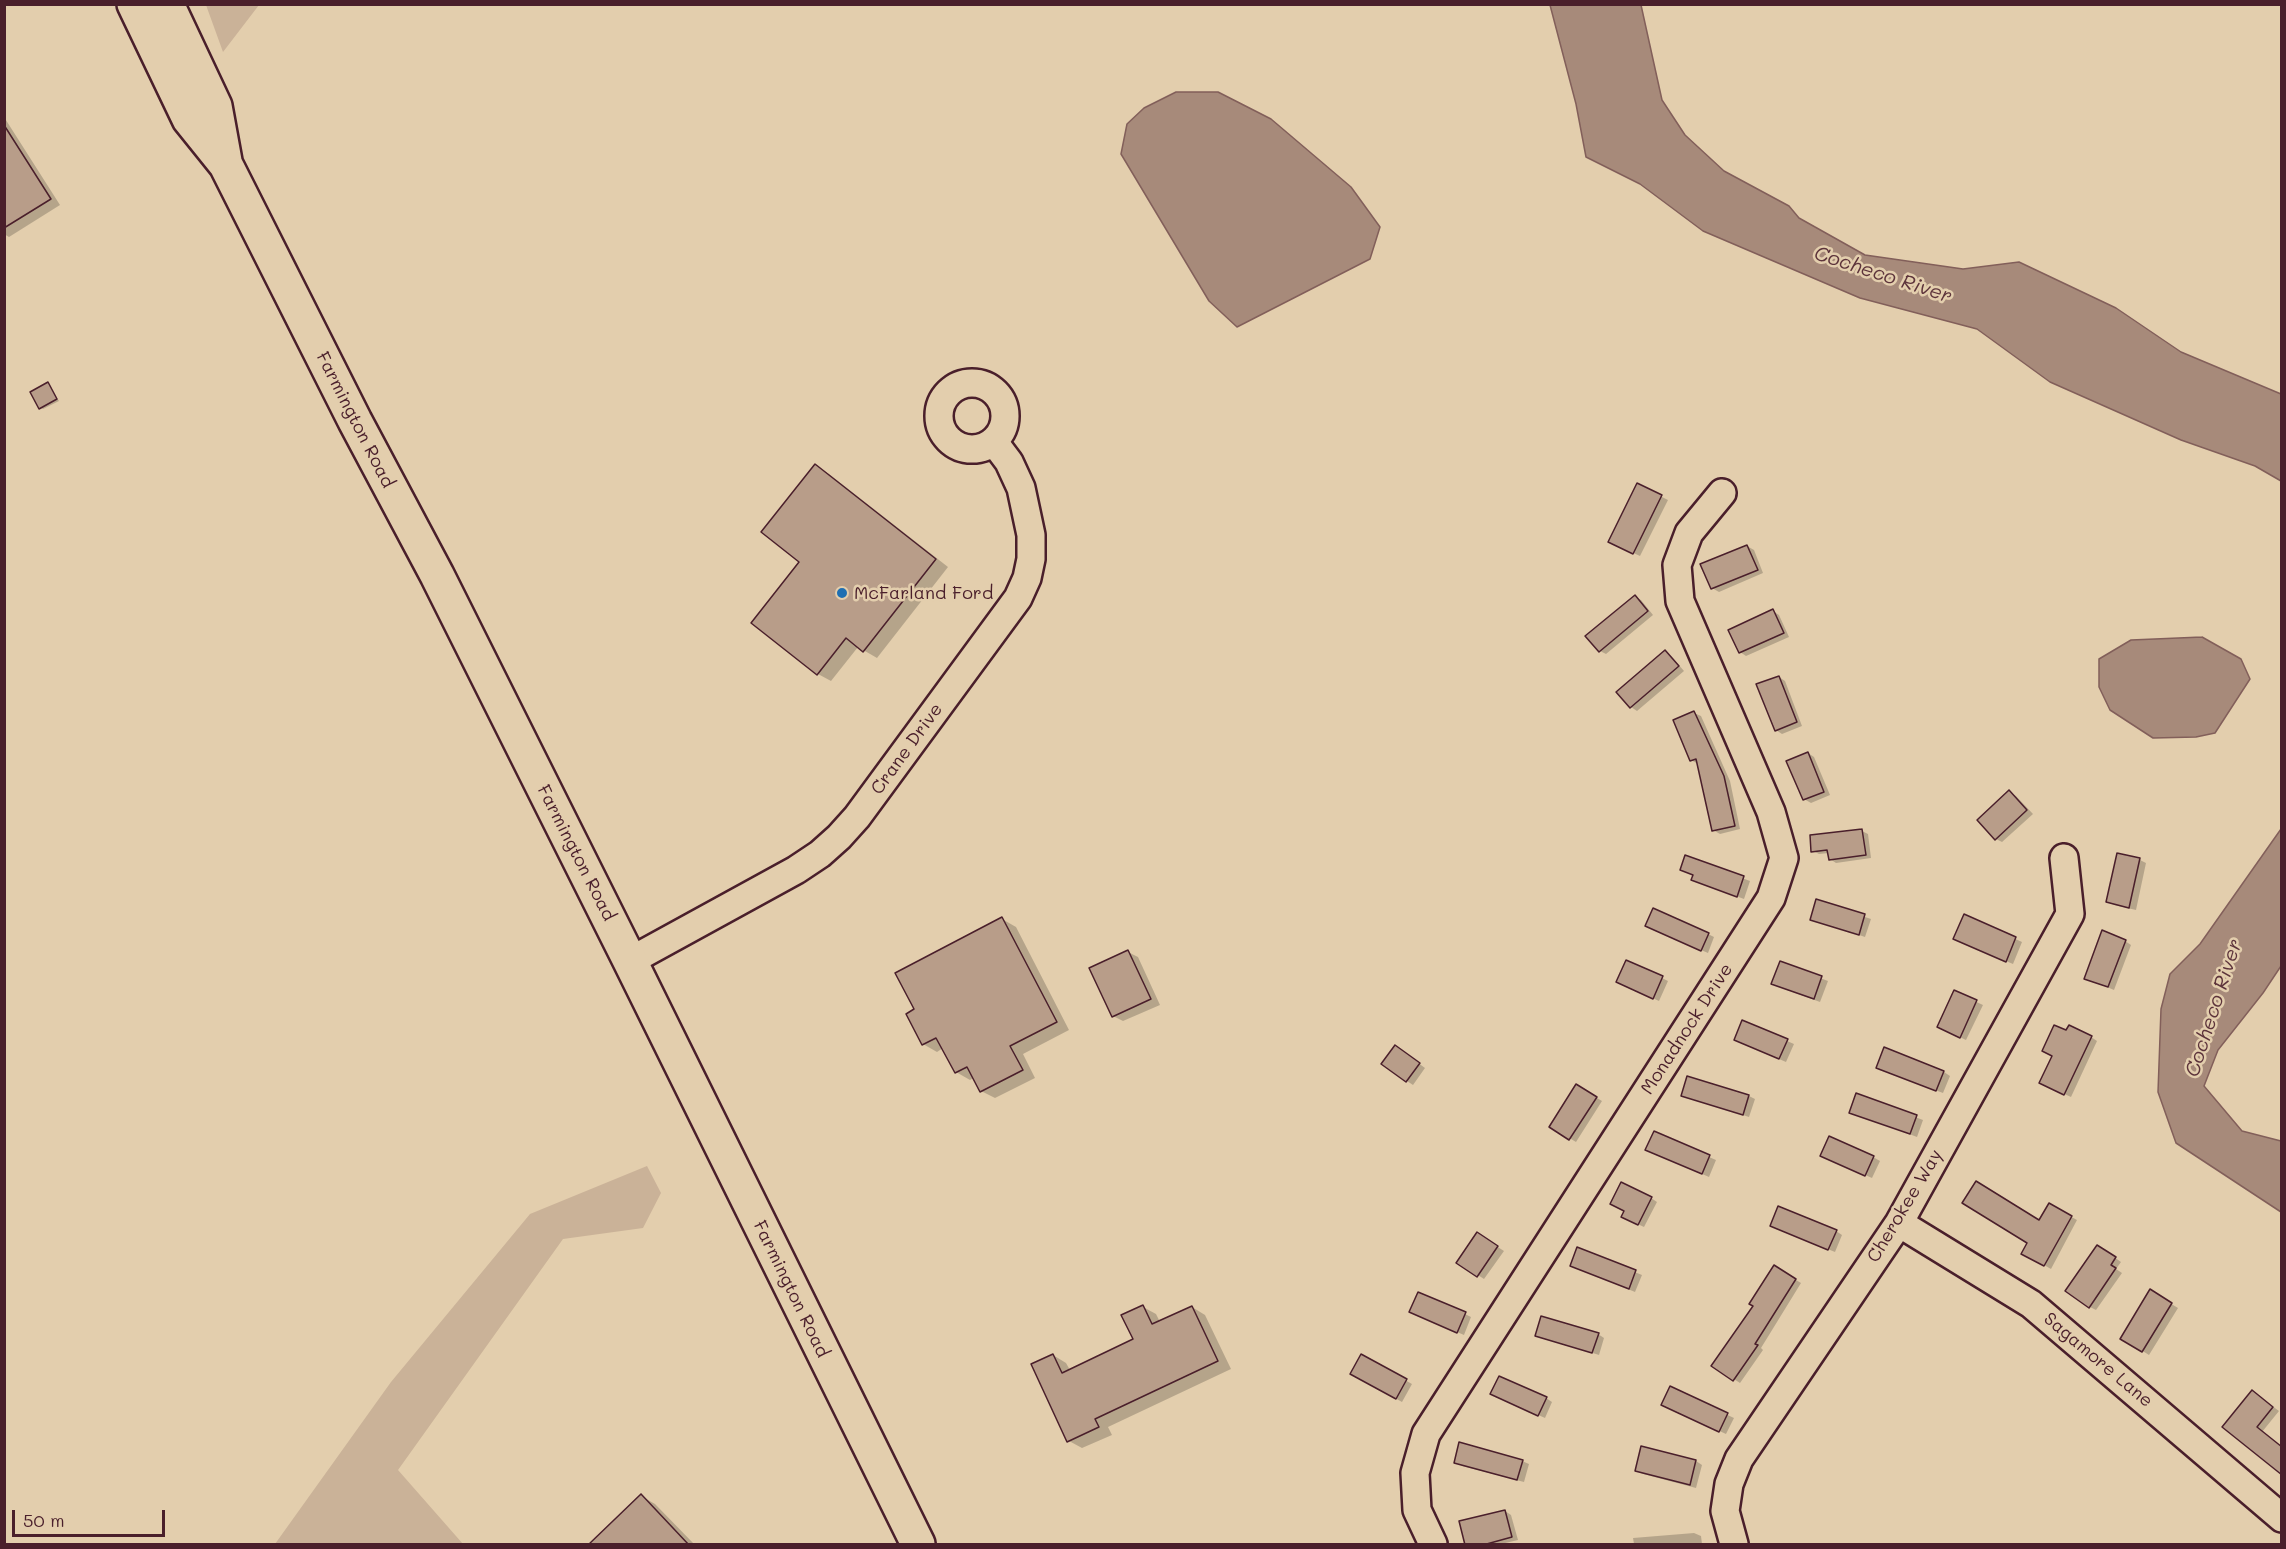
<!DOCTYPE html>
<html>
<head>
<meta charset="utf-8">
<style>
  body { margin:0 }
  #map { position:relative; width:2286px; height:1549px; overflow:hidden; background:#e3cead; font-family:Mali,sans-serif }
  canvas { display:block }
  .frame { position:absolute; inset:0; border:6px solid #4a1f2b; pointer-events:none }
  .scale { position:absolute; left:12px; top:1510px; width:153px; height:27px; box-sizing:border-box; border:3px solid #4a1f2b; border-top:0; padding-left:8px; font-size:18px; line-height:21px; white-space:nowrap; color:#4a1f2b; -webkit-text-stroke:4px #e3cead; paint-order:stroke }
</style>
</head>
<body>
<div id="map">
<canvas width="2286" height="1549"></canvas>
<div class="frame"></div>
<div class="scale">50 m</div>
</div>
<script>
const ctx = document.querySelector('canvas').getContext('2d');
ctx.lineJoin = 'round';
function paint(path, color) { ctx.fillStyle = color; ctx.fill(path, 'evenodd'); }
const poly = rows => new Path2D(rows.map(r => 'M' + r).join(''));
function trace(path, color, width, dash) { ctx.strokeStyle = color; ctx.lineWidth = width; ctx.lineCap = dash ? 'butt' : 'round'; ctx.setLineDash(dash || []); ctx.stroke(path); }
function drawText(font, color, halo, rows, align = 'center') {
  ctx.font = font + ' Mali,sans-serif'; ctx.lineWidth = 5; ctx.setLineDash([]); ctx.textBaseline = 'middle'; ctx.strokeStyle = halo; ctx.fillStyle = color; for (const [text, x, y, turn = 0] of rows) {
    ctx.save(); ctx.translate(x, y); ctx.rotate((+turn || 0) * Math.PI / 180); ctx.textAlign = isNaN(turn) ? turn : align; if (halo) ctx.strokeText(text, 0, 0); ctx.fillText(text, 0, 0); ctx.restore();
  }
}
paint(poly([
  [206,5,206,4,259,5,223,52],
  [647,1166,661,1193,643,1228,563,1239,398,1470,463,1544,275,1544,391,1382,530,1214]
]), '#cab298');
const water = poly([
  [1550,5,1641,5,1662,100,1685,135,1724,171,1789,206,1799,218,1865,255,1963,269,2019,262,2116,308,2181,352,2281,394,2281,481,2255,466,2181,440,2050,382,1977,329,1860,298,1703,231,1640,184,1586,157,1576,104,1550,5],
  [1176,92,1218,92,1271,119,1351,187,1380,227,1370,259,1237,327,1209,301,1121,154,1127,124,1144,108,1176,92],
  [2202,637,2241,659,2250,679,2215,733,2196,737,2153,738,2110,710,2099,687,2099,659,2131,640,2202,637],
  [2281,829,2281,966,2263,993,2218,1050,2204,1086,2242,1131,2281,1141,2281,1212,2176,1143,2158,1092,2161,1009,2170,974,2200,944,2281,829]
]);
paint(water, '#a78a7a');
trace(water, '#825f5a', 1.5);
paint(poly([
  [4,117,60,205,9,237,4,234],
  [48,384,59,401,43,409,40,407],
  [815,466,829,474,948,567,877,658,858,647,831,681,818,674,801,562],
  [1638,485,1668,500,1640,556,1616,545],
  [1747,546,1754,550,1763,573,1719,592,1712,588],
  [1635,597,1641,600,1653,615,1606,654,1600,651],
  [1773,611,1779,615,1789,637,1746,656,1740,652],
  [1665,652,1671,656,1684,671,1637,711,1631,707,1618,693],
  [1779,677,1785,681,1802,726,1782,734,1776,730],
  [1694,713,1701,716,1730,781,1740,829,1720,834,1713,830,1698,764,1691,760],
  [1808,753,1814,757,1830,795,1811,803,1804,799],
  [2009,792,2016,796,2033,814,2002,842,1996,839],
  [1862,831,1868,834,1871,858,1836,863,1830,859,1829,853,1819,854,1813,851],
  [2118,855,2140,860,2146,863,2136,910,2114,905,2108,902],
  [1686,857,1750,881,1744,899,1693,880,1694,875,1682,870],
  [1817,901,1871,919,1865,937,1812,919],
  [1965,916,2022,942,2013,964,1962,942],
  [1002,919,1016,927,1069,1030,1023,1054,1035,1078,995,1098,981,1091,975,1077,970,1080,956,1072,943,1048,937,1052,923,1044,916,1010],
  [1653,929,1708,934,1714,937,1708,953],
  [2125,941,2131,945,2114,990,2086,978],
  [1128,952,1138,957,1160,1005,1123,1021,1113,1016],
  [1781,963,1828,981,1820,1002,1779,987],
  [1662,978,1668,981,1659,1001,1624,985],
  [1955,992,1983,1005,1966,1040,1945,1030],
  [1743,1022,1794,1044,1786,1062,1742,1043],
  [2091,1037,2097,1041,2071,1097,2047,1086],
  [1402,1051,1425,1068,1413,1085,1407,1081],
  [1884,1071,1944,1072,1950,1076,1943,1093],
  [1577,1086,1602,1101,1576,1142,1551,1127],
  [1682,1095,1749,1096,1755,1099,1749,1117],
  [1857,1095,1923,1120,1917,1137,1851,1112],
  [1654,1133,1716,1160,1709,1177,1654,1153],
  [1873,1157,1880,1161,1872,1178,1829,1159],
  [1651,1198,1657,1202,1644,1227,1629,1220,1626,1211],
  [2049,1205,2077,1220,2051,1269,2023,1253],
  [1778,1229,1836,1231,1842,1235,1835,1252],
  [1484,1238,1504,1251,1484,1279,1458,1262],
  [1578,1249,1642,1275,1635,1292,1572,1266],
  [2104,1250,2121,1262,2116,1269,2122,1273,2096,1310,2090,1307],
  [1774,1267,1801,1283,1761,1348,1763,1350,1740,1383,1714,1366,1755,1306],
  [2150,1291,2178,1308,2149,1355,2122,1338],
  [1143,1307,1156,1314,1160,1322,1192,1307,1205,1315,1231,1369,1108,1427,1112,1435,1082,1448,1069,1441,1053,1355,1066,1363,1070,1370,1135,1340],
  [1411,1312,1465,1314,1471,1317,1464,1335],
  [1598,1334,1604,1338,1599,1355,1537,1335],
  [1362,1356,1412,1384,1402,1402,1352,1374],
  [1670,1388,1734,1418,1726,1434,1669,1408],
  [2253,1392,2279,1411,2262,1432,2224,1427],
  [1498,1397,1546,1398,1552,1402,1545,1418],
  [1643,1448,1696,1461,1702,1465,1696,1488,1643,1474,1637,1471],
  [1522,1461,1529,1464,1524,1482,1462,1466,1455,1462],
  [641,1496,655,1504,694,1544,590,1544],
  [1505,1511,1511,1515,1518,1540,1501,1544,1466,1544],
  [1694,1533,1701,1536,1702,1544,1634,1544,1633,1538]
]), '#0003');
const building = poly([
  [4,125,51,199,4,228,4,125],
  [48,382,57,399,39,409,30,392,48,382],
  [815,464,936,559,863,652,846,638,817,675,751,623,799,562,761,532,815,464],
  [1637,483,1662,495,1633,554,1608,542,1637,483],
  [1747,545,1758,570,1711,589,1700,564,1747,545],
  [1635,595,1648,611,1599,652,1585,636,1635,595],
  [1773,609,1784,633,1739,653,1728,630,1773,609],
  [1665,650,1679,666,1630,708,1616,692,1665,650],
  [1779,676,1797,722,1775,731,1756,684,1779,676],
  [1694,711,1724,776,1735,826,1712,831,1696,759,1690,761,1673,720,1694,711],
  [1808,752,1824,792,1803,800,1786,761,1808,752],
  [2009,790,2027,810,1995,840,1977,820,2009,790],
  [1862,829,1866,855,1829,860,1827,850,1811,852,1810,835,1862,829],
  [2117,853,2140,858,2129,908,2106,902,2117,853],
  [1685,855,1744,876,1737,897,1691,880,1693,875,1680,870,1685,855],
  [1816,899,1865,914,1859,935,1810,920,1816,899],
  [1653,908,1709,933,1701,951,1645,926,1653,908],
  [1964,914,2016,937,2006,962,1953,939,1964,914],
  [1002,917,1057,1022,1010,1046,1023,1070,980,1092,967,1067,955,1073,936,1038,922,1045,906,1014,914,1009,895,973,1002,917],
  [2102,930,2126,940,2108,987,2084,979,2102,930],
  [1128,950,1151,999,1112,1017,1089,968,1128,950],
  [1626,960,1663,976,1653,999,1616,982,1626,960],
  [1780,961,1822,976,1814,999,1771,984,1780,961],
  [1954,990,1977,1000,1960,1038,1937,1027,1954,990],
  [1742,1020,1788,1039,1779,1059,1734,1040,1742,1020],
  [2054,1025,2066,1030,2069,1025,2092,1036,2064,1095,2039,1083,2052,1056,2042,1051,2054,1025],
  [1395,1045,1420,1063,1406,1082,1381,1064,1395,1045],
  [1884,1047,1944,1071,1936,1091,1876,1068,1884,1047],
  [1687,1076,1749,1095,1743,1115,1681,1096,1687,1076],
  [1576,1084,1597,1097,1569,1140,1549,1127,1576,1084],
  [1856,1093,1917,1115,1910,1134,1849,1113,1856,1093],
  [1654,1131,1710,1155,1702,1174,1645,1150,1654,1131],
  [1829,1136,1874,1156,1865,1176,1820,1156,1829,1136],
  [1976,1181,2039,1220,2049,1203,2072,1216,2044,1266,2021,1254,2027,1243,1962,1203,1976,1181],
  [1621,1182,1652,1197,1638,1225,1621,1217,1624,1211,1610,1204,1621,1182],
  [1778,1206,1837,1230,1828,1250,1770,1226,1778,1206],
  [1477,1232,1498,1246,1477,1277,1456,1263,1477,1232],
  [2097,1245,2116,1257,2111,1265,2116,1268,2089,1308,2065,1291,2097,1245],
  [1577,1247,1636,1270,1629,1289,1570,1266,1577,1247],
  [1774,1265,1796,1279,1755,1344,1758,1345,1733,1381,1711,1366,1753,1306,1749,1304,1774,1265],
  [2150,1289,2172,1303,2142,1352,2120,1339,2150,1289],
  [1418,1292,1466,1312,1457,1333,1409,1312,1418,1292],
  [1143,1305,1152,1324,1192,1306,1218,1361,1095,1419,1099,1427,1067,1442,1031,1364,1053,1354,1062,1373,1133,1339,1121,1315,1143,1305],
  [1541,1316,1599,1333,1592,1353,1535,1336,1541,1316],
  [1361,1354,1407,1379,1396,1399,1350,1374,1361,1354],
  [1499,1376,1547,1397,1538,1416,1490,1394,1499,1376],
  [1670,1386,1728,1413,1719,1432,1661,1405,1670,1386],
  [2252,1390,2273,1407,2257,1427,2282,1447,2282,1475,2222,1427,2252,1390],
  [1459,1442,1523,1460,1517,1480,1454,1463,1459,1442],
  [1641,1446,1696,1460,1690,1485,1635,1471,1641,1446],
  [641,1494,689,1545,588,1545,641,1494],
  [1505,1510,1512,1537,1483,1545,1465,1545,1459,1521,1505,1510]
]);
paint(building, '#b89d89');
trace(building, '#4a1f2b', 1.5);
const minor = poly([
  '939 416a33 33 0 1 1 66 0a33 33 0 1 1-66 0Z',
  [630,961,796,870,820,854,839,837,857,817,1018,598,1027,578,1031,559,1031,535,1021,488,1009,462,994,442],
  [1899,1223,2031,1304,2282,1518],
  [1433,1544,1417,1510,1415,1473,1426,1434,1771,898,1784,858,1771,812,1680,601,1677,565,1689,533,1722,493],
  [1734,1544,1725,1511,1729,1484,1739,1459,1899,1223,2070,914,2064,858]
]);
const highway = poly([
  [134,4,189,119,226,165,355,421,437,575,630,961,918,1544],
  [167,4,215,106,225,161]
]);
trace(minor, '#4a1f2b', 32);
trace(highway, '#4a1f2b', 38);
trace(minor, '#e3cead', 27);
trace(highway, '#e3cead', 33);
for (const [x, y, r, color] of [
  [842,593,6,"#1f6fb2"]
]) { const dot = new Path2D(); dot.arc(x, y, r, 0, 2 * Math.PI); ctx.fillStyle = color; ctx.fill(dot); trace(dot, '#e3cead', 2); }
drawText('18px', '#4a1f2b', '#e3cead', [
  ["Farmington Road",355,420,63],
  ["Crane Drive",907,749,-54],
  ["Farmington Road",576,853,63],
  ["Monadnock Drive",1687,1029,-57],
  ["Cherokee Way",1905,1206,-59],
  ["Farmington Road",791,1289,64],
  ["Sagamore Lane",2098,1360,40]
]);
drawText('18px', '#4a1f2b', '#e3cead', [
  ["McFarland Ford",854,593]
], 'left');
drawText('italic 20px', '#5d343b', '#e3cead', [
  ["Cocheco River",1883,275,18],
  ["Cocheco River",2214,1008,-72]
]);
</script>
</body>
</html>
